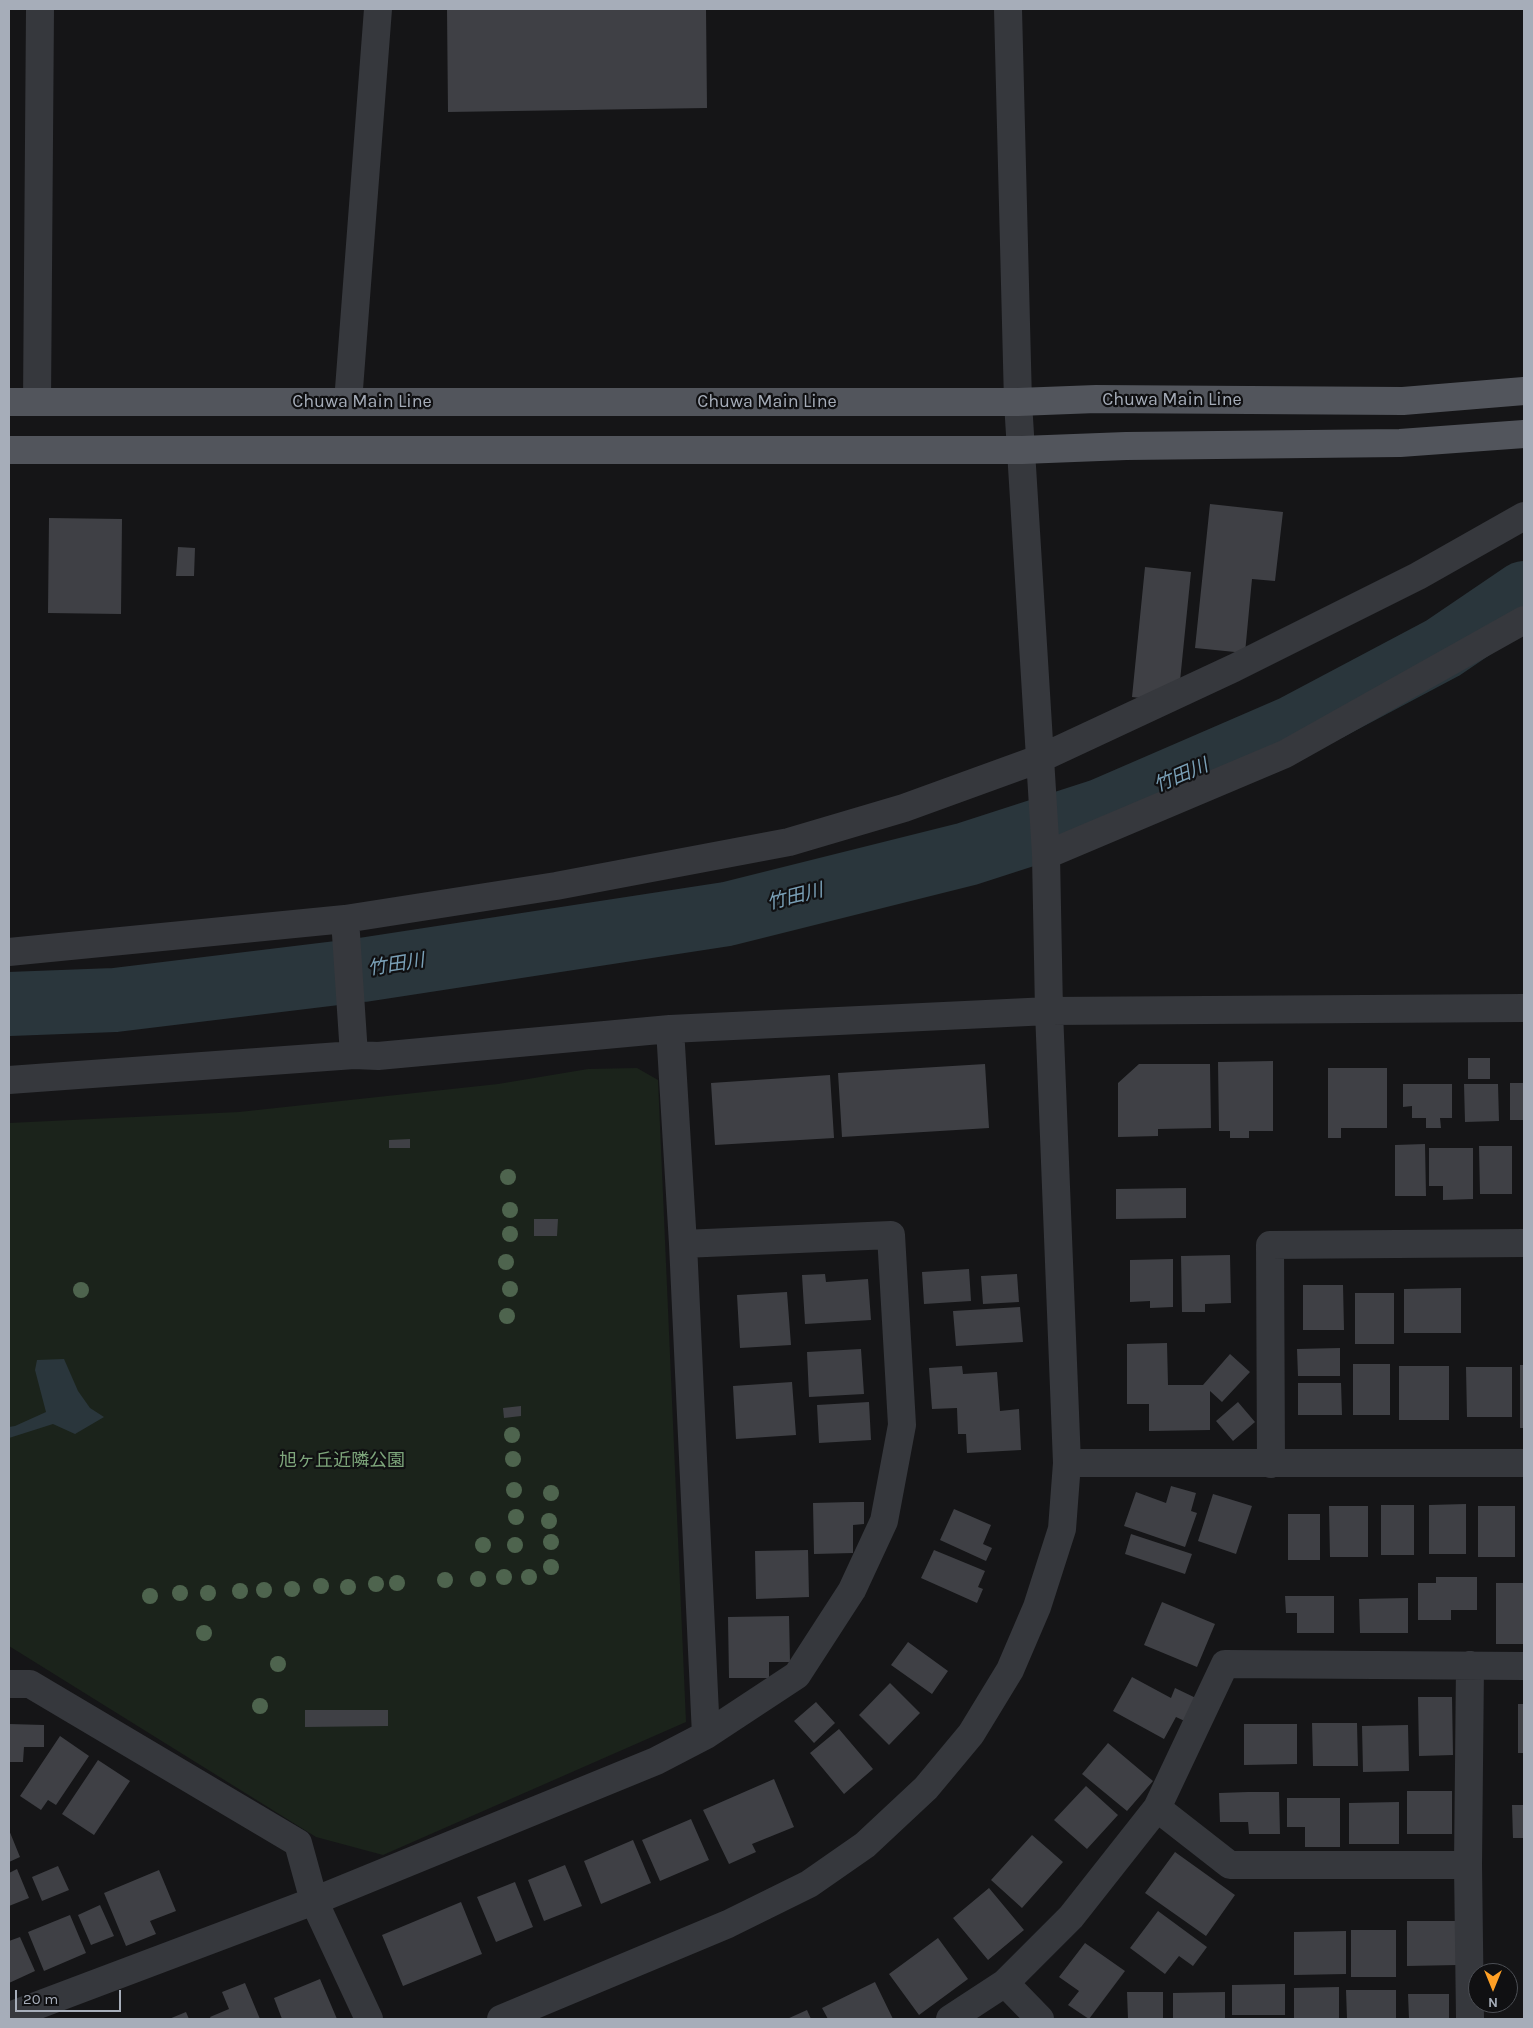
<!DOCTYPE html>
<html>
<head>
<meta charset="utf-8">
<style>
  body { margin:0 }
  #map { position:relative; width:1533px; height:2028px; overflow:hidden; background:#151517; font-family:Karla,sans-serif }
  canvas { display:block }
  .frame { position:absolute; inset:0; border:10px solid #a6adb9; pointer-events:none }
  .north { position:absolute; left:1468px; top:1963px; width:50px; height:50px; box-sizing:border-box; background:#101012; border:1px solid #4c4f55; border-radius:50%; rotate:180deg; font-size:14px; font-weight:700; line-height:20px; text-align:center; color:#a6adb9 }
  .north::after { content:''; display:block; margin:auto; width:18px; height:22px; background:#ffa025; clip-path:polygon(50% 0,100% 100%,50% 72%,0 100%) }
  .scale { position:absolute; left:15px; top:1990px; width:106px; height:22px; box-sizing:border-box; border:2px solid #a6adb9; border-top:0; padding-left:6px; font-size:15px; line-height:18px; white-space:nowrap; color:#a6adb9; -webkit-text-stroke:4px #101012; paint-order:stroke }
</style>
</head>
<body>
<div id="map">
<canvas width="1533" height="2028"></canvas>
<div class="frame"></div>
<div class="north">N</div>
<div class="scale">20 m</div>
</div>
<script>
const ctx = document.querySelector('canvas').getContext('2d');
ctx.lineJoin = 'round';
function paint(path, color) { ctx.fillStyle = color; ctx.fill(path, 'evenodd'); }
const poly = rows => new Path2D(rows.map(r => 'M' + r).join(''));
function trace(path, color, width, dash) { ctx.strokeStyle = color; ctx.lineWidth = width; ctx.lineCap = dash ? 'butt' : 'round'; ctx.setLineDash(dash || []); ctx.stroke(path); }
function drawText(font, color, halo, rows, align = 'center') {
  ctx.font = font + ' Karla,"Noto Sans JP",sans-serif'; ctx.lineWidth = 4.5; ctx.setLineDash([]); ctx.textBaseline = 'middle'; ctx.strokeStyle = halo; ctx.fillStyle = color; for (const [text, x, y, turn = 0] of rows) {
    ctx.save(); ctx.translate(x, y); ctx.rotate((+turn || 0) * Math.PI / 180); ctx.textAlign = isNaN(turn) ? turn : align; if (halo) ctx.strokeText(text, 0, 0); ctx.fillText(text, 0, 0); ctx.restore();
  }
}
paint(poly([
  [637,1068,658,1080,686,1722,383,1855,316,1837,9,1646,9,1123,239,1112,498,1084,588,1069]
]), '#1b231b');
paint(poly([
  [64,1359,78,1391,90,1408,104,1417,75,1434,53,1424,9,1438,9,1427,15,1426,46,1412,35,1370,37,1360]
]), '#2a363c');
trace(poly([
  [9,1004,115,1000,362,970,727,914,967,854,1100,811,1294,727,1443,648,1524,593]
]), '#2a363c', 64);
paint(poly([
  [447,9,706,9,707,108,448,112],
  [1210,504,1283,512,1275,581,1252,579,1245,653,1195,648],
  [49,518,122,519,121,614,48,613],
  [178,547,195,548,194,576,176,576],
  [1145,567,1191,572,1180,681,1149,699,1132,697],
  [1468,1058,1490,1058,1490,1079,1468,1079],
  [1273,1061,1273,1131,1249,1131,1249,1138,1230,1138,1230,1131,1219,1131,1218,1062],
  [985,1064,989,1128,842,1137,838,1073],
  [1139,1064,1210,1064,1211,1128,1158,1129,1158,1136,1118,1137,1118,1083],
  [1328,1068,1387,1068,1387,1128,1341,1128,1341,1138,1328,1138],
  [830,1075,834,1138,715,1145,711,1083],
  [1510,1083,1524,1083,1524,1120,1510,1120],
  [1403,1084,1452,1084,1452,1118,1440,1118,1441,1128,1426,1128,1426,1118,1412,1118,1412,1106,1403,1107],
  [1464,1084,1498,1084,1499,1121,1465,1122],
  [410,1139,410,1148,389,1148,389,1140],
  [1425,1144,1426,1196,1395,1196,1395,1145],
  [1479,1146,1512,1146,1512,1194,1480,1194],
  [1429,1148,1473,1148,1473,1199,1443,1200,1443,1186,1429,1186],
  [1186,1188,1186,1218,1116,1219,1116,1189],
  [534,1219,558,1219,557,1236,534,1236],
  [1230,1255,1231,1303,1205,1304,1205,1312,1182,1312,1181,1256],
  [1173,1259,1173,1307,1150,1308,1150,1301,1130,1302,1130,1260],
  [969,1269,971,1301,924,1304,922,1272],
  [825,1274,826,1282,868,1279,871,1320,805,1324,802,1275],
  [1017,1274,1019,1302,983,1304,981,1276],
  [1303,1285,1343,1285,1344,1330,1303,1330],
  [1461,1288,1461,1333,1404,1333,1404,1289],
  [787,1292,791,1345,740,1348,737,1295],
  [1355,1293,1394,1293,1394,1344,1355,1344],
  [1020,1307,1023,1342,956,1346,953,1311],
  [1167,1343,1168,1385,1203,1385,1230,1354,1250,1372,1222,1402,1210,1391,1210,1430,1149,1431,1149,1404,1127,1404,1127,1344],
  [1340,1348,1340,1376,1298,1376,1297,1349],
  [861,1349,864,1394,809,1397,807,1352],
  [1353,1364,1390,1364,1390,1415,1353,1415],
  [1520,1365,1524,1365,1524,1428,1520,1428],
  [962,1366,963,1374,997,1372,1000,1411,1019,1409,1021,1450,967,1453,966,1434,958,1434,957,1408,932,1409,929,1368],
  [1399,1366,1449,1366,1449,1420,1399,1420],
  [1466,1367,1512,1367,1512,1417,1467,1417],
  [792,1382,796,1435,736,1439,733,1386],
  [1298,1383,1341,1383,1342,1415,1298,1415],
  [869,1402,871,1440,819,1443,817,1405],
  [1238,1402,1255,1422,1233,1441,1216,1421],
  [521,1406,521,1416,504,1418,503,1408],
  [1171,1486,1196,1493,1191,1511,1197,1513,1185,1547,1124,1526,1136,1492,1166,1503],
  [1213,1494,1252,1506,1236,1554,1198,1541],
  [853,1502,864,1502,864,1524,853,1525,853,1553,814,1554,813,1503],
  [1466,1504,1466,1554,1429,1554,1429,1505],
  [1381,1505,1414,1505,1414,1555,1381,1555],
  [1329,1506,1368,1506,1368,1557,1330,1557],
  [1478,1506,1515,1506,1515,1557,1478,1557],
  [954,1509,991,1525,983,1544,992,1548,986,1561,940,1540],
  [1288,1514,1320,1514,1320,1560,1288,1560],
  [1131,1534,1192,1554,1185,1574,1125,1554],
  [808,1550,809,1597,756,1599,755,1551],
  [934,1550,985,1571,978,1587,983,1589,977,1603,921,1578],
  [1436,1577,1477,1577,1477,1610,1451,1610,1451,1620,1418,1620,1418,1583,1436,1583],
  [1496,1583,1524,1583,1524,1644,1496,1644],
  [1285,1596,1334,1596,1334,1633,1297,1633,1297,1613,1286,1613],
  [1408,1598,1408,1633,1360,1633,1359,1599],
  [1162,1602,1215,1624,1197,1667,1144,1645],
  [789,1616,790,1662,769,1662,769,1678,729,1678,728,1617],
  [908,1642,948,1671,932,1694,891,1665],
  [1132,1677,1171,1698,1175,1688,1200,1700,1189,1723,1176,1717,1164,1739,1113,1711],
  [890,1683,920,1713,889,1745,859,1715],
  [1418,1697,1452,1697,1453,1755,1419,1756],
  [816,1702,835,1723,814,1743,794,1721],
  [1518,1704,1524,1704,1524,1753,1518,1753],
  [305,1710,388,1710,388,1726,305,1727],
  [1312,1723,1357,1723,1358,1766,1313,1766],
  [9,1724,44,1725,44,1747,24,1747,23,1762,9,1762],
  [1244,1724,1297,1724,1297,1764,1244,1765],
  [1408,1725,1409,1771,1363,1772,1362,1726],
  [839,1729,873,1769,844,1794,810,1753],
  [60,1736,89,1756,56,1805,48,1800,41,1810,20,1796],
  [1108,1743,1153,1781,1127,1811,1082,1774],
  [98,1760,130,1781,94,1835,62,1814],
  [774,1779,794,1827,752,1844,756,1852,729,1864,703,1810],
  [1086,1786,1118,1815,1087,1849,1054,1820],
  [1407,1791,1452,1791,1452,1834,1407,1834],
  [1248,1792,1279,1792,1280,1834,1249,1834,1248,1822,1220,1822,1219,1793],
  [1287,1798,1340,1798,1340,1847,1305,1847,1305,1827,1287,1827],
  [1399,1802,1399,1844,1349,1844,1349,1803],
  [1512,1805,1524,1805,1524,1838,1513,1838],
  [691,1819,709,1860,660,1881,642,1840],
  [9,1830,20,1857,9,1862],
  [1032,1835,1063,1862,1022,1908,991,1880],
  [633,1840,651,1883,601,1904,584,1861],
  [1175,1852,1235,1895,1206,1936,1145,1893],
  [565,1865,582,1906,544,1921,528,1880],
  [58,1866,69,1890,42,1901,32,1877],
  [17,1869,29,1898,9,1906,9,1873],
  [159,1870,176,1911,150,1921,156,1934,126,1946,104,1893],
  [515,1882,533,1927,496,1942,477,1897],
  [989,1888,1024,1930,988,1960,953,1918],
  [461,1902,482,1954,403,1986,382,1935],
  [100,1905,114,1936,91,1945,78,1915],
  [1158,1911,1207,1947,1193,1966,1179,1956,1165,1974,1130,1948],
  [70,1915,86,1953,44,1971,28,1932],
  [1407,1921,1458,1921,1458,1965,1407,1966],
  [1351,1930,1396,1930,1396,1977,1351,1977],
  [1346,1931,1346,1974,1294,1975,1294,1932],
  [20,1937,35,1971,9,1983,9,1941],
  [938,1938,968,1979,919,2015,889,1974],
  [1085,1943,1125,1971,1089,2019,1068,2005,1079,1991,1059,1977],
  [320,1979,337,2019,282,2019,274,1998],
  [875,1982,893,2019,828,2019,822,2008],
  [245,1983,260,2019,211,2019,210,2017,229,2009,222,1992],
  [1285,1984,1285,2015,1232,2015,1232,1985],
  [1339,1987,1339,2019,1294,2019,1294,1988],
  [1346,1990,1396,1990,1396,2019,1347,2019],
  [1127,1992,1163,1992,1163,2019,1128,2019],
  [1225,1992,1225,2019,1173,2019,1173,1993],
  [1408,1994,1449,1994,1449,2019,1409,2019],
  [807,2010,811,2019,787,2019],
  [186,2012,189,2019,169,2019]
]), '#3f4045');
trace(poly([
  [37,402,40,9],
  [348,402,378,9],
  [1046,855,1285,754,1524,620],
  [345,919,354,1055],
  [9,952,345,919,556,886,789,842,904,808,1039,759,1234,668,1418,576,1524,516],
  [670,1029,683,1244,706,1735],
  [9,1080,354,1055,378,1056,670,1029,1049,1011,1524,1008],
  [1067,1463,1524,1463],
  [1271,1464,1270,1245,1524,1243],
  [1470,1665,1468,1865,1470,2019],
  [9,1684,30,1684,298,1843,314,1901,369,2019],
  [1157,1808,1230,1865,1468,1865],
  [1005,1983,1040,2019],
  [9,2016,314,1901,656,1761,706,1735,797,1675,852,1590,884,1521,902,1425,891,1235,683,1244],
  [501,2019,728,1924,809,1884,865,1845,926,1788,971,1734,1010,1670,1037,1607,1062,1529,1067,1463,1049,1011,1046,855,1018,402,1008,9],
  [950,2019,1005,1983,1071,1917,1157,1808,1225,1664,1524,1666]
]), '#36383d', 28);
trace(poly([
  [9,402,1018,402,1096,399,1403,401,1524,391],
  [9,450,1022,450,1126,446,1400,443,1524,434]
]), '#52555c', 28);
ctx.fillStyle = '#4e644e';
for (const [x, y] of [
  [508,1177],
  [510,1210],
  [510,1234],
  [506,1262],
  [510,1289],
  [81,1290],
  [507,1316],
  [512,1435],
  [513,1459],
  [514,1490],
  [551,1493],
  [516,1517],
  [549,1521],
  [551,1542],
  [483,1545],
  [515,1545],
  [551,1567],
  [504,1577],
  [529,1577],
  [478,1579],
  [445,1580],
  [397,1583],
  [376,1584],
  [321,1586],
  [348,1587],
  [292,1589],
  [264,1590],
  [240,1591],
  [180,1593],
  [208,1593],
  [150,1596],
  [204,1633],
  [278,1664],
  [260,1706]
]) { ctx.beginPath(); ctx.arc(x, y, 8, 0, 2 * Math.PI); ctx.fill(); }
drawText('18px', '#a6adb9', '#101012', [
  ["Chuwa Main Line",1172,400],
  ["Chuwa Main Line",362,402],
  ["Chuwa Main Line",767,402]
]);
drawText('18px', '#7da57b', '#101012', [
  ["旭ヶ丘近隣公園",342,1461]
]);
drawText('italic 19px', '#7aa0b7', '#101012', [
  ["竹田川",1181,776,-23],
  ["竹田川",795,897,-14],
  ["竹田川",396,965,-9]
]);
</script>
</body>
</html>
